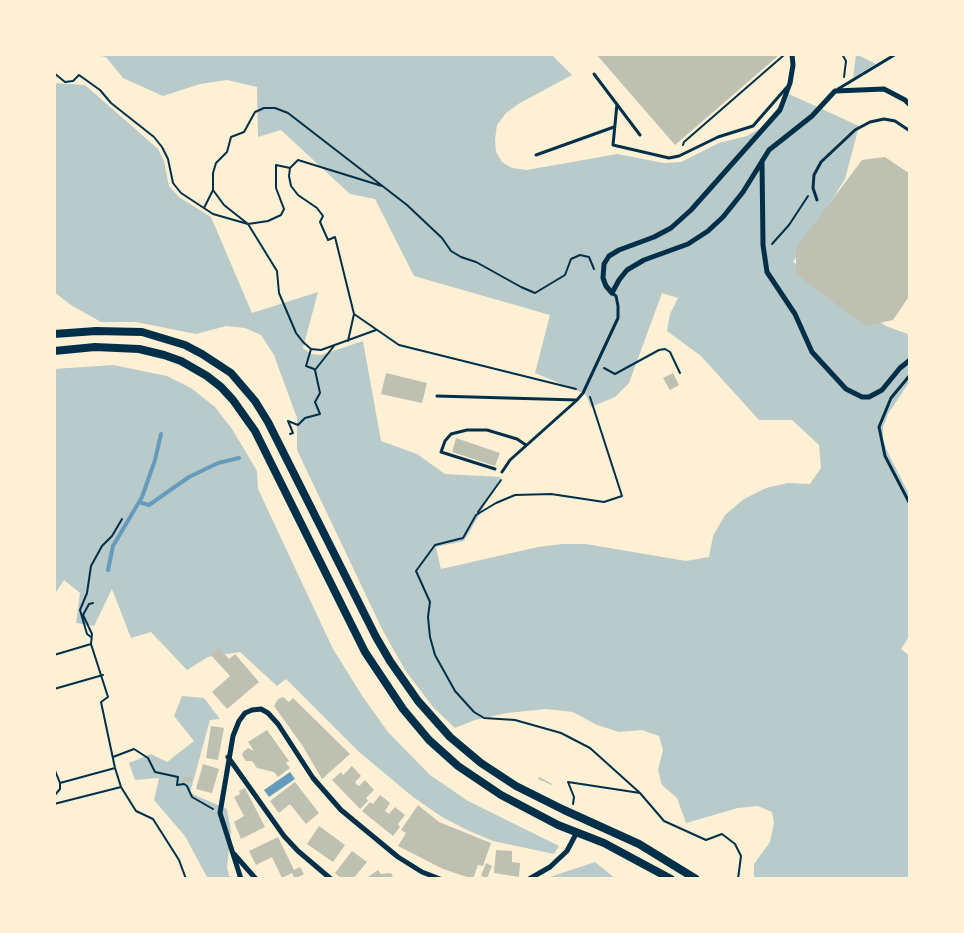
<!DOCTYPE html>
<html>
<head>
<meta charset="utf-8">
<style>
  body { margin:0 }
  #map { position:relative; width:964px; height:933px; overflow:hidden; background:#fdf0d5; font-family:Lato,sans-serif }
  canvas { display:block }
  .frame { position:absolute; inset:0; border:56px solid #fdf0d5; pointer-events:none }
</style>
</head>
<body>
<div id="map">
<canvas width="964" height="933"></canvas>
<div class="frame"></div>
</div>
<script>
const ctx = document.querySelector('canvas').getContext('2d');
ctx.lineJoin = 'round';
function paint(path, color) { ctx.fillStyle = color; ctx.fill(path, 'evenodd'); }
const poly = rows => new Path2D(rows.map(r => 'M' + r).join(''));
function trace(path, color, width, dash) { ctx.strokeStyle = color; ctx.lineWidth = width; ctx.lineCap = dash ? 'butt' : 'round'; ctx.setLineDash(dash || []); ctx.stroke(path); }
paint(poly([
  [91,54,551,54,572,75,520,103,506,113,497,125,495,139,496,152,502,162,512,168,527,170,617,154,664,163,681,162,719,143,747,136,761,128,789,94,859,126,845,179,793,262,886,326,910,335,910,381,888,414,883,427,883,439,887,451,910,496,910,635,901,649,910,656,910,879,754,879,754,864,770,842,774,823,772,812,758,806,738,808,686,823,677,798,662,785,658,770,663,750,659,736,642,730,619,732,597,725,573,712,546,709,507,713,475,720,455,728,433,707,405,670,382,629,297,450,297,418,274,355,261,335,245,328,226,326,196,334,136,322,101,322,71,305,54,292,54,83,85,85,158,149,164,161,169,186,179,197,211,217,252,313,318,292,303,348,311,354,321,355,363,341,381,441,417,454,445,474,501,477,464,541,436,547,441,569,538,547,562,544,586,544,686,561,709,557,713,536,725,515,744,499,766,488,788,483,810,484,821,468,819,445,792,420,759,420,701,356,667,331,670,314,678,298,662,293,629,383,615,397,591,407,586,395,583,393,535,373,550,315,414,276,375,199,350,194,281,130,258,137,257,87,227,80,200,84,163,96,123,78,106,57],
  [856,54,876,64,853,78],
  [113,365,167,376,191,388,215,407,232,429,257,471,258,489,333,649,363,697,388,732,430,775,468,801,559,846,554,854,493,841,467,830,442,817,413,797,358,751,286,679,277,686,240,652,208,657,187,670,151,632,131,638,112,589,94,626,76,623,80,593,64,580,54,595,54,369],
  [182,696,204,698,220,719,210,720,190,793,227,809,231,831,227,867,229,876,244,879,208,879,185,836,154,800,159,778,135,780,129,763,151,754,167,762,194,741,174,716],
  [595,862,616,879,544,879]
]), '#b9caca');
paint(poly([
  [290,772,295,779,269,797,264,790]
]), '#669bbc');
trace(poly([
  [139,502,149,505,189,477,218,463,239,458],
  [108,570,113,546,142,497,155,460,161,434]
]), '#669bbc', 4);
paint(poly([
  [596,54,777,54,778,56,675,145],
  [885,157,910,174,910,295,893,320,865,326,796,274,796,248,862,160],
  [386,373,427,383,422,403,381,394],
  [673,373,679,385,670,390,663,378],
  [456,438,500,453,495,466,452,452],
  [219,648,229,659,235,654,259,682,227,709,212,692,230,676,211,655],
  [283,697,289,702,293,698,350,754,322,779,302,745,274,706,278,699],
  [211,726,224,728,218,760,206,758],
  [267,730,289,761,286,763,290,768,278,777,274,772,257,768,252,761,246,761,242,755,243,752,248,748,254,751,248,742],
  [203,764,219,769,212,793,196,789],
  [352,766,361,776,355,782,357,785,359,786,365,780,374,790,366,798,368,801,360,809,332,780,341,772,343,775],
  [183,777,192,777,192,782,182,782],
  [539,777,552,784,552,785,538,779],
  [295,782,319,813,306,824,290,804,279,813,270,801],
  [245,788,265,827,241,839,234,822,244,816,234,797,240,794,239,791],
  [380,795,390,803,385,811,389,814,395,807,405,815,398,824,400,827,393,836,362,811,370,802,373,804],
  [418,805,439,822,491,843,483,866,478,865,473,879,443,869,398,846,406,833,401,830],
  [319,826,345,845,333,862,307,844],
  [278,837,294,870,300,867,304,874,295,879,292,873,282,878,272,857,256,865,249,851],
  [496,850,512,851,512,862,520,863,519,877,494,873],
  [352,851,367,862,353,879,342,879,335,873],
  [486,863,492,866,487,878,481,876],
  [378,870,381,874,391,873,394,879,365,879]
]), '#bec0b2');
trace(poly([
  [842,54,846,61,844,77],
  [54,73,65,82,73,81,79,75,100,90,111,103,154,137,162,147,168,159,173,183,181,193,213,214,248,224,268,221,281,215,284,209,276,188,276,165,290,168],
  [683,145,684,142,784,55],
  [204,208,213,190],
  [772,244,789,225,808,196],
  [354,314,399,345,576,389],
  [376,330,321,350,311,349,303,342,296,333,279,293,277,271,248,224,224,205,213,190,213,173,216,163,227,152,231,137,244,132,255,112,264,108,275,108,288,113,407,205,442,238,451,251,461,257,476,262,521,287,535,293,565,275,571,259,580,255,589,257,594,269],
  [348,341,354,314,335,237,328,240,320,222,323,216,317,208,298,195,291,186,289,176,290,168,298,160,382,186],
  [311,349,306,366,314,369],
  [604,368,615,374,659,350,665,349,670,352,680,373],
  [315,370,334,346],
  [590,397,622,496,604,502,551,494,515,495,496,503,476,515,463,538,435,545,416,571,430,602,428,617,430,637,435,655,455,691,474,712,484,718,515,720,561,733,590,748,640,793,664,821,706,840,722,834,735,844,741,856,738,879],
  [290,434,293,433,288,421,298,425,305,418,320,414,315,402,320,393,315,370],
  [478,512,501,480],
  [91,637,87,634,80,610,87,593,91,566,102,546,112,536,122,519],
  [91,644,92,634,83,615,89,604,93,603],
  [54,655,91,644,108,697,101,702,115,768,121,787,136,811,153,819,179,860,186,879],
  [54,689,103,675],
  [113,757,134,749,148,758,155,772,178,777,177,785,184,784,187,786,192,797,213,809],
  [54,768,60,783,115,768],
  [54,804,121,787],
  [55,804,54,796,60,789,60,783],
  [573,804,574,797,568,782,640,793]
]), '#003049', 2);
trace(poly([
  [594,74,640,135],
  [838,89,896,54],
  [617,104,613,145,669,158,679,156,718,137,753,126,787,87],
  [536,155,614,127],
  [817,200,813,188,814,175,821,162,855,130,870,122,884,119,895,121,910,131],
  [910,375,891,398,879,427,885,456,910,504],
  [437,396,577,400,583,393,618,318,618,306,616,296,612,293],
  [495,469,441,452,445,441,451,434,467,430,487,430,517,439,526,445],
  [502,472,510,460,576,401]
]), '#003049', 3);
trace(poly([
  [792,54,793,65,790,83,780,110,691,210,671,228,654,237,619,250,609,256,604,264,603,278,606,286,612,293,619,280,627,270,644,260,688,244,708,231,723,217,743,192,769,150,812,116,835,91,884,89,905,100,910,105],
  [762,161,763,245,767,272,795,314,812,352,846,389,862,397,869,397,882,390,900,368,910,360],
  [228,757,284,836,298,851,331,879],
  [234,854,256,879],
  [241,879,220,813,233,736,239,721,245,713,252,710,261,709,268,713,278,724,313,778,341,810,398,857,422,872,440,879],
  [529,879,550,867,567,851,577,832]
]), '#003049', 5);
trace(poly([
  [54,334,96,331,142,332,185,345,202,354,231,373,255,401,268,422,376,637,390,661,418,701,450,737,481,763,516,786,564,810,639,844,696,879],
  [54,351,95,347,139,349,164,355,181,361,207,376,221,387,233,400,255,431,365,652,403,709,429,740,458,766,501,795,558,825,604,843,671,879]
]), '#003049', 8);
</script>
</body>
</html>
